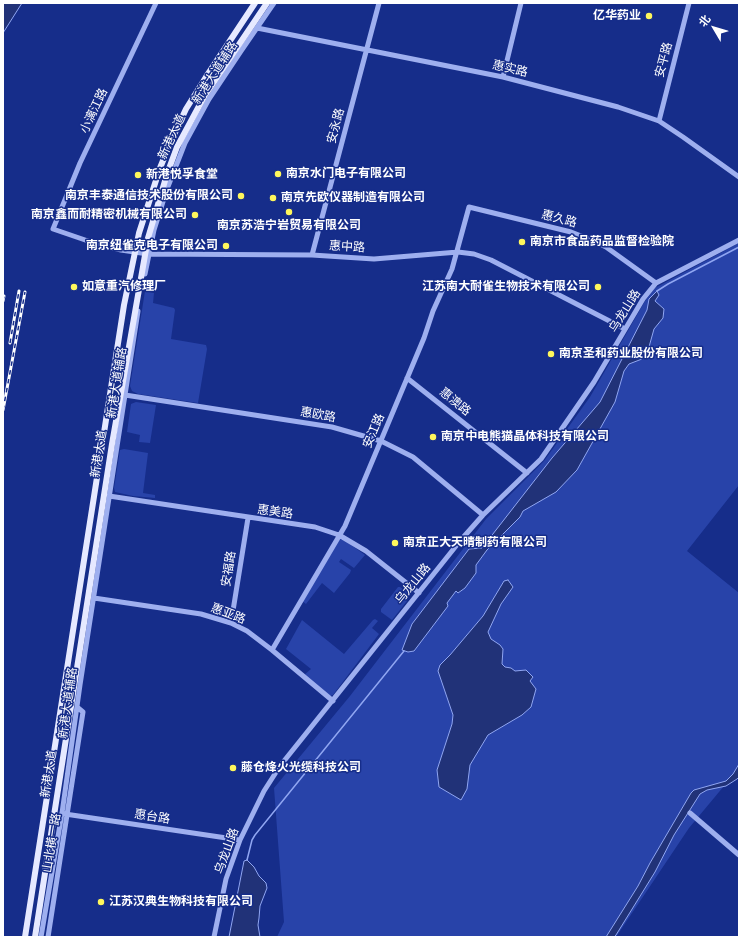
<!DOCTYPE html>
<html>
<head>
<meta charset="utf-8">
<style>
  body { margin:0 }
  #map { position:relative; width:742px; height:940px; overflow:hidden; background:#162d8a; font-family:"Open Sans","Noto Sans SC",sans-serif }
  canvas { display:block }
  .frame { position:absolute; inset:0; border:4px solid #fff; pointer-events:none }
  .north { position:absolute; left:694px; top:8px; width:40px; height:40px; -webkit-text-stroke:3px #162d8a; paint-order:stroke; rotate:308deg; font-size:11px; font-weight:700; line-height:16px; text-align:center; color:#fff }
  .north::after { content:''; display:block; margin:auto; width:14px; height:18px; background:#fff; clip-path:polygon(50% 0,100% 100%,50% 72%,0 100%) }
</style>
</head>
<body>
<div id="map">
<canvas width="742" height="940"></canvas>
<div class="frame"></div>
<div class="north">北</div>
</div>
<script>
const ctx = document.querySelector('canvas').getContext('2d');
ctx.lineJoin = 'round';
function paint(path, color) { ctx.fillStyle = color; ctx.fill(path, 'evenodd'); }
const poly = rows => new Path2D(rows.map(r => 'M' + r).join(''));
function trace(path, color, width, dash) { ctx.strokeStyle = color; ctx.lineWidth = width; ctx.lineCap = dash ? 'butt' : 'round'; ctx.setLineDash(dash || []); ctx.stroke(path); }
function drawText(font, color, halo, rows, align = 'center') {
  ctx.font = font + ' "Open Sans","Noto Sans SC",sans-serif'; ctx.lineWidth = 3; ctx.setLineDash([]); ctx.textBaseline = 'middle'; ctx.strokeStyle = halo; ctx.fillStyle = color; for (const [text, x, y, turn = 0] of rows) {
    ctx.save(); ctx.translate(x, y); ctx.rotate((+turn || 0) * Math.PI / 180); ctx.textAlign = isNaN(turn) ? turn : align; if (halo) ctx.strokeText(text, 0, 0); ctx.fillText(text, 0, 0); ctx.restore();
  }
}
paint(poly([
  [739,243,739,485,687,551,739,593,739,768,689,828,616,937,277,937,284,922,274,788,350,696,486,519,544,461,590,397,645,301,655,288],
  [145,291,154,293,153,303,174,308,175,310,171,339,206,345,207,349,198,403,138,394,132,391,130,386],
  [136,402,156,405,150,443,139,442,140,435,127,432,131,404],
  [124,449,148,453,143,493,155,495,155,498,133,496,115,492,114,488,120,450],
  [340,539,347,542,365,555,354,568,341,559,339,562,351,570,350,573,334,593,322,583,306,604,302,601,337,542],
  [398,587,400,587,407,592,408,597,407,601,392,620,381,612,381,609],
  [375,619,378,621,372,628,379,634,333,695,330,696,304,675,311,669,286,649,302,620,344,654,373,620]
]), '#2843a9');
const water = poly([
  [3,3,22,3,3,33,3,3],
  [657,291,659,295,655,301,664,309,663,318,654,329,647,354,642,359,629,364,624,371,615,402,577,470,556,492,523,511,520,517,487,550,476,565,476,573,465,588,458,593,456,591,447,603,448,606,414,651,408,652,402,650,412,624,469,549,482,548,552,458,600,402,647,310,649,299,657,291],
  [508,580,513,587,501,604,488,632,491,639,500,645,503,649,502,664,505,667,511,668,515,671,526,670,533,677,530,681,536,689,531,707,522,715,488,735,470,765,467,789,461,800,439,787,437,770,452,724,453,715,438,671,440,665,450,655,483,616,504,581,508,580],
  [739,764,739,777,737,779,726,786,707,790,700,794,674,835,655,872,616,935,614,937,606,937,638,886,650,863,691,793,694,790,726,781,733,774,739,764],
  [247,860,254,867,259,876,266,883,267,888,260,906,259,918,258,925,260,937,229,937,244,861,247,860]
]);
paint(water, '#213278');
trace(water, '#90a6f2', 1);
trace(poly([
  [657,291,668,284,739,247],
  [247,860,252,840,255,835,404,651]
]), '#90a6f2', 1.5);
trace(poly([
  [156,3,80,163,53,229,91,242,121,250,148,254,312,255,374,259,458,252,474,254,491,260,625,329],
  [257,28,503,77,618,107,659,121,683,137,739,177],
  [503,77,521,3],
  [659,121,689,3],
  [312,255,379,3],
  [145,274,154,230,167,189,185,143,209,99,241,51,274,3],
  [407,378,527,473],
  [125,395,332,427,381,441,413,457,483,515],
  [109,496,315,527,339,535,366,551,419,593],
  [94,598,201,614,231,623,247,631,272,650,333,701],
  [231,623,248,518],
  [272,650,345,526,424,338,433,311,452,269,469,207,571,232,594,241,606,247,656,283],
  [690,813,739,855],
  [65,814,240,840],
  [41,937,62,813,80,685,138,311],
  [48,937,83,712,77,707],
  [214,937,226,879,240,840,264,791,280,766,460,541,483,515,541,459,594,382,643,299,656,283,739,240]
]), '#9eafef', 5);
trace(poly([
  [25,937,124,305,139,233,160,168,171,141,186,109,206,77,255,3],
  [35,937,112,444,148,238,167,174,177,147,205,95,267,3]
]), '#e6e9ff', 6);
const rail = poly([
  [3,301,4,296],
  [10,343,19,291],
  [3,410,25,292]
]);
trace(rail, '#fff', 3);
trace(rail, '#162d8a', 1.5, [4.5]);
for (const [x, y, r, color] of [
  [649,16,4,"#fff75c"],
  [278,174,4,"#fff75c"],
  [138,175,4,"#fff75c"],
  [241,196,4,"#fff75c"],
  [273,198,4,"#fff75c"],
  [289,212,4,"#fff75c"],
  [195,215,4,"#fff75c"],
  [522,242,4,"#fff75c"],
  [226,246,4,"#fff75c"],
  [74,287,4,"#fff75c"],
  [598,287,4,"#fff75c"],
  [551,354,4,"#fff75c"],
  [433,437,4,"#fff75c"],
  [395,543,4,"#fff75c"],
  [233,768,4,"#fff75c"],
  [101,902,4,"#fff75c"]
]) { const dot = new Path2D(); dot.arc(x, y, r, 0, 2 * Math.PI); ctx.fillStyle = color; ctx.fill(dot); trace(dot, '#162d8a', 1.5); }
drawText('bold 12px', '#fff', '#162d8a', [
  ["亿华药业",641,16,"right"],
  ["南京水门电子有限公司",286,174],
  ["新港悦孚食堂",146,175],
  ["南京丰泰通信技术股份有限公司",233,196,"right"],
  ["南京先欧仪器制造有限公司",281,198],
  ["南京鑫而耐精密机械有限公司",187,215,"right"],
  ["南京苏浩宁岩贸易有限公司",289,226,"center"],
  ["南京市食品药品监督检验院",530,242],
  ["南京纽雀克电子有限公司",218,246,"right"],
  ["如意重汽修理厂",82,287],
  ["江苏南大耐雀生物技术有限公司",590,287,"right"],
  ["南京圣和药业股份有限公司",559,354],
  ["南京中电熊猫晶体科技有限公司",441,437],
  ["南京正大天晴制药有限公司",403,543],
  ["藤仓烽火光缆科技公司",241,768],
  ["江苏汉典生物科技有限公司",109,902]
], 'left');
drawText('12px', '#fff', '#162d8a', [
  ["安平路",664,60,-75],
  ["惠实路",510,69,13],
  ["新港大道辅路",215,73,-57],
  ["小漓江路",94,111,-65],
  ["安永路",336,126,-75],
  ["新港大道",172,137,-65],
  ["惠久路",559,219,15],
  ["惠中路",347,247,4],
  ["乌龙山路",625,311,-58],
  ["新港大道辅路",117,383,-81],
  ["惠澳路",455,402,39],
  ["惠欧路",318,415,10],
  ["安江路",374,431,-67],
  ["新港大道",99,454,-81],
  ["惠美路",275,512,8],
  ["安福路",229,569,-81],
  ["乌龙山路",413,584,-51],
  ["惠亚路",228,614,21],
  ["新港大道辅路",68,703,-82],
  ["新港大道",49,774,-81],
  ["惠台路",152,817,9],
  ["山北横一路",52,843,-81],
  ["乌龙山路",227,851,-70]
]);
</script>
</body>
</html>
